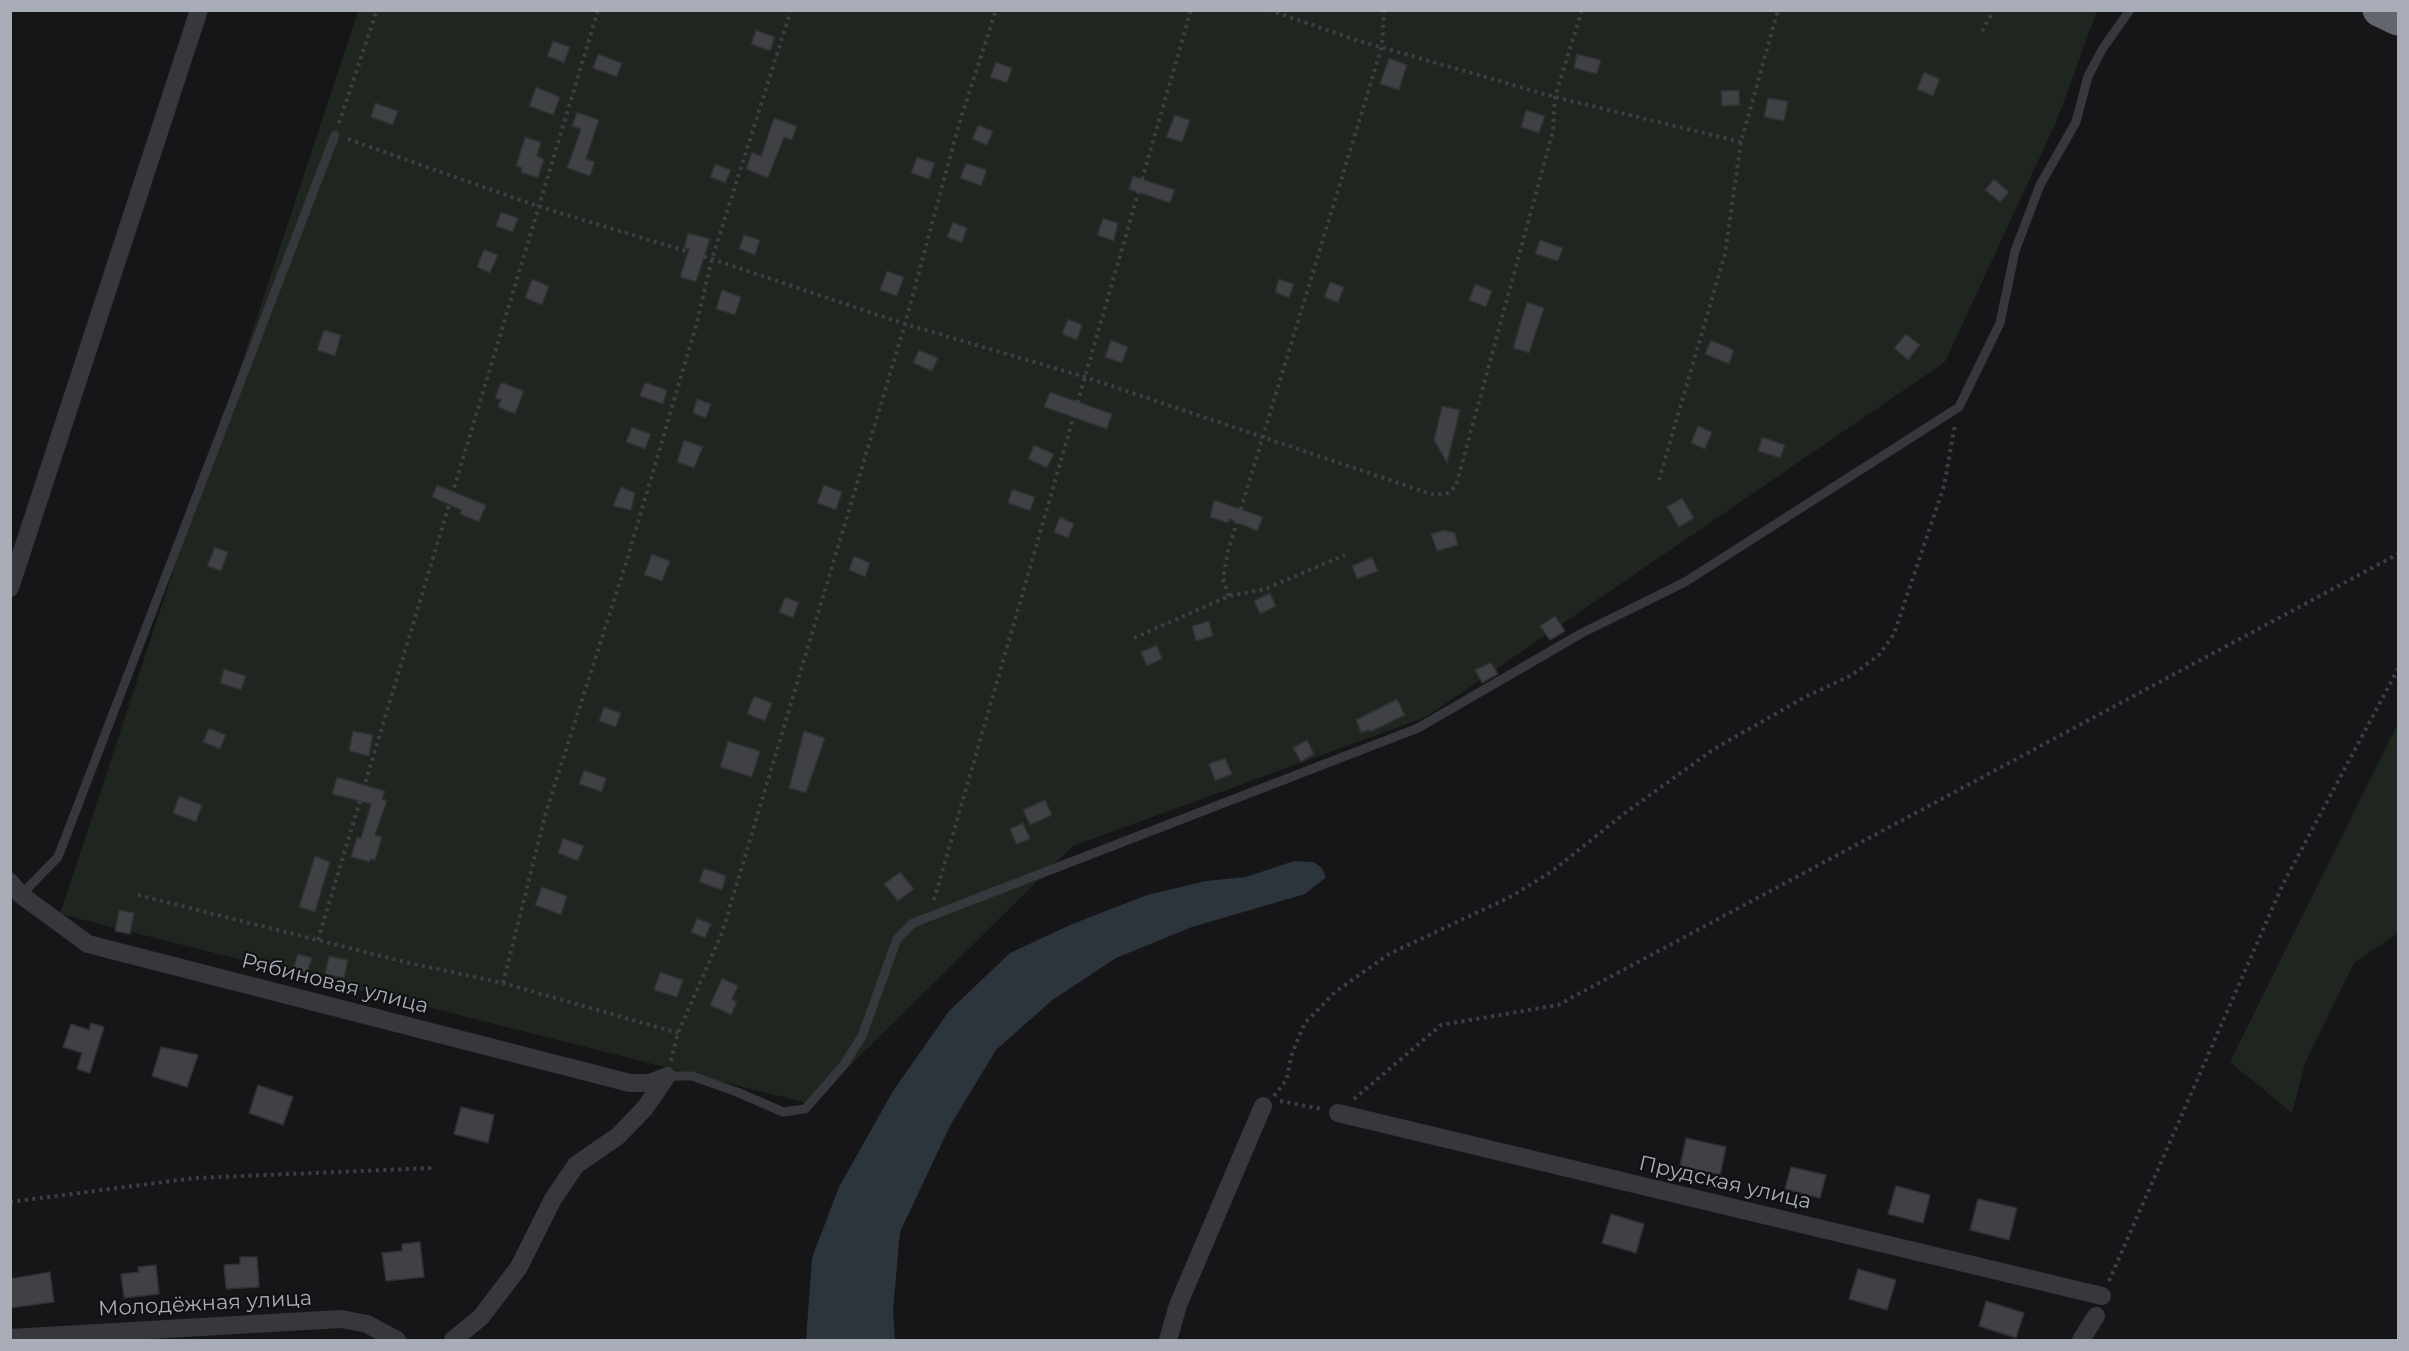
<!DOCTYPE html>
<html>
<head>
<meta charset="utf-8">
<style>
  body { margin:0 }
  #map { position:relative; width:2409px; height:1351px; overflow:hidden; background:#161618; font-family:Montserrat,sans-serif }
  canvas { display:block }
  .frame { position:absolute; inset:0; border:12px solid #a8adb8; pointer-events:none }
</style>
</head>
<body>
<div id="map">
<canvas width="2409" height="1351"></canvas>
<div class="frame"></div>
</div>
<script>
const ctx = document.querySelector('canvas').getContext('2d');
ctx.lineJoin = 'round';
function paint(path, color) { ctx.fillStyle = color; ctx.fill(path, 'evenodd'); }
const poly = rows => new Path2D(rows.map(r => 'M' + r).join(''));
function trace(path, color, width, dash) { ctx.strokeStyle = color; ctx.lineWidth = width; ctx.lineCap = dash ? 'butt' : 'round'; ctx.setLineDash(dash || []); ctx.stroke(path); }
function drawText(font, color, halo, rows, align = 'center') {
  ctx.font = font + ' Montserrat,sans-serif'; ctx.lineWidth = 4.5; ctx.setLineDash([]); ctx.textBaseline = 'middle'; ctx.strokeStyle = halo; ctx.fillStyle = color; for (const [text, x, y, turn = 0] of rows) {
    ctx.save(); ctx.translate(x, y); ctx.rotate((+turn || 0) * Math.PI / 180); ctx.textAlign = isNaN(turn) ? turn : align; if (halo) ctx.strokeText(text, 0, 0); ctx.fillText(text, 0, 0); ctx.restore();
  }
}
paint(poly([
  [358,11,2097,11,2057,120,1945,362,1426,717,1073,846,811,1104,60,914],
  [2398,723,2398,933,2354,963,2305,1063,2292,1113,2230,1062]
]), '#1e261f');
paint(poly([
  [1294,861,1314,862,1322,868,1326,877,1305,894,1192,927,1116,958,1051,1001,996,1050,950,1126,900,1232,893,1310,895,1340,806,1340,812,1258,839,1187,893,1091,949,1011,1010,953,1070,925,1147,895,1206,881,1246,877]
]), '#2c353c');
const building = poly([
  [756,30,775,37,770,51,751,44,756,30],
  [553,41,570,47,564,63,547,56,553,41],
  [598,54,622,63,617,77,593,68,598,54],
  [1577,54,1601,60,1597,74,1574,68,1577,54],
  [1389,58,1407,65,1399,90,1380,84,1389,58],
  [996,62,1012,68,1007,83,990,77,996,62],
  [1924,72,1940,79,1933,96,1917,89,1924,72],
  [536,87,560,97,553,115,529,106,536,87],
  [1739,90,1740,105,1722,106,1721,91,1739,90],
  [1768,98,1788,101,1784,121,1764,117,1768,98],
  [375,103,398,111,393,125,371,117,375,103],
  [1526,110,1545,116,1539,133,1521,127,1526,110],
  [577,112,599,120,586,159,595,162,590,176,567,168,581,129,572,126,577,112],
  [1175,115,1190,120,1182,142,1166,137,1175,115],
  [774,118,797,126,792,140,784,137,768,178,746,169,752,152,761,156,774,118],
  [978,125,993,131,987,145,972,139,978,125],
  [525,137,541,142,537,156,544,159,538,178,521,172,522,168,516,166,525,137],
  [917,157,935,163,929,179,911,173,917,157],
  [966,163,987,170,981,186,960,178,966,163],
  [715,164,731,170,725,183,710,177,715,164],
  [1133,176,1175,190,1170,203,1129,189,1133,176],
  [1994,179,2009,192,2000,202,1985,190,1994,179],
  [501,212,518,218,513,232,496,226,501,212],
  [1103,218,1118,223,1114,241,1097,235,1103,218],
  [953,222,967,228,962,243,947,237,953,222],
  [688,233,710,239,696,282,680,277,689,249,684,248,688,233],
  [744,235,760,240,755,255,739,249,744,235],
  [1540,240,1563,248,1558,261,1535,254,1540,240],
  [484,249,498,255,490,273,477,267,484,249],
  [887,271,904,277,897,296,880,290,887,271],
  [532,279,549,286,542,305,525,298,532,279],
  [1279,279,1294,284,1289,298,1275,292,1279,279],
  [1330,282,1344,287,1338,303,1324,297,1330,282],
  [1475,284,1492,291,1486,307,1469,300,1475,284],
  [722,290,741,297,735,315,716,309,722,290],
  [1527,302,1544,308,1529,353,1513,348,1527,302],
  [1068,319,1082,325,1077,340,1062,334,1068,319],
  [324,330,341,335,335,356,317,350,324,330],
  [1906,334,1920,345,1908,360,1894,348,1906,334],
  [1111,340,1128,347,1122,363,1105,357,1111,340],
  [1711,340,1734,350,1729,364,1705,354,1711,340],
  [919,350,938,358,932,371,913,363,919,350],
  [501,382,524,391,515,414,498,407,501,400,495,398,501,382],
  [645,382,667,390,663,404,640,396,645,382],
  [1050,392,1112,414,1107,429,1044,407,1050,392],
  [697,399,711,404,706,418,693,413,697,399],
  [1442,406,1460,410,1447,463,1434,440,1442,406],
  [1698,426,1712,432,1705,449,1691,443,1698,426],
  [632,427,651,434,645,449,626,442,632,427],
  [1762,437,1785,445,1780,458,1758,451,1762,437],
  [684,440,703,447,694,468,677,462,684,440],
  [1034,445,1054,454,1047,468,1028,459,1034,445],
  [437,485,486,505,479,522,460,514,461,510,432,497,437,485],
  [824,485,842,492,836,510,817,503,824,485],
  [621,487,635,493,631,510,613,506,621,487],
  [1012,489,1035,497,1030,511,1008,503,1012,489],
  [1682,498,1694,518,1679,527,1667,507,1682,498],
  [1214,500,1263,517,1257,531,1229,519,1228,523,1210,517,1214,500],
  [1060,517,1074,524,1068,538,1054,532,1060,517],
  [1444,530,1455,533,1458,545,1437,551,1431,534,1444,530],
  [215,547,228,552,221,571,207,566,215,547],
  [652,554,670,561,662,581,644,575,652,554],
  [854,556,870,563,865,577,849,570,854,556],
  [1372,557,1378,571,1357,579,1352,566,1372,557],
  [1270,593,1276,606,1260,614,1254,601,1270,593],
  [785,597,799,602,793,618,779,612,785,597],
  [1555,616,1565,631,1550,640,1540,626,1555,616],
  [1209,621,1213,636,1196,641,1192,626,1209,621],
  [1157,645,1162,659,1147,666,1141,652,1157,645],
  [1491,662,1498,674,1482,683,1475,670,1491,662],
  [224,669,246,676,241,690,220,683,224,669],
  [754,696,772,703,765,721,747,714,754,696],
  [1397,699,1405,715,1370,732,1369,730,1361,733,1356,720,1397,699],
  [604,707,621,713,616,727,599,721,604,707],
  [209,728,226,735,220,749,203,742,209,728],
  [353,731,373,735,369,756,349,751,353,731],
  [804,731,825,738,806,793,789,788,804,731],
  [1307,740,1314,754,1301,762,1293,748,1307,740],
  [728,741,760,751,752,777,720,767,728,741],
  [1225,758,1232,774,1215,781,1209,764,1225,758],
  [584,770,606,778,602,792,579,784,584,770],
  [337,777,385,791,382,799,387,801,375,835,382,837,375,861,371,859,370,862,351,857,357,837,361,838,371,804,332,794,337,777],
  [179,796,202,805,196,822,173,813,179,796],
  [1045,800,1052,815,1030,825,1023,810,1045,800],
  [1023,823,1030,839,1016,844,1010,829,1023,823],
  [563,838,584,846,578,861,558,853,563,838],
  [315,856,330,862,315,912,299,907,315,856],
  [704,868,726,876,722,890,699,882,704,868],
  [900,872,914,889,898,901,884,884,900,872],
  [542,887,567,896,561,915,535,905,542,887],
  [119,910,134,913,130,934,115,931,119,910],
  [697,918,711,924,705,938,691,932,697,918],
  [298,954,312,958,307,973,293,969,298,954],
  [329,956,348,960,344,978,325,974,329,956],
  [660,972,683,980,677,997,654,990,660,972],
  [722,978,738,986,732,999,737,1002,731,1015,710,1005,722,978],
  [91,1023,104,1027,90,1073,77,1069,82,1053,63,1047,71,1024,89,1030,91,1023],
  [161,1047,198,1055,187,1087,152,1076,161,1047],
  [258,1085,293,1097,283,1125,249,1113,258,1085],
  [461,1107,494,1115,488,1143,454,1134,461,1107],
  [1686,1138,1726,1147,1720,1175,1680,1166,1686,1138],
  [1791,1167,1826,1175,1820,1198,1785,1189,1791,1167],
  [1896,1186,1930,1195,1923,1223,1888,1214,1896,1186],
  [1978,1199,2017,1208,2009,1240,1970,1230,1978,1199],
  [1611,1214,1644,1224,1636,1253,1602,1243,1611,1214],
  [420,1242,424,1277,386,1281,382,1253,402,1251,402,1244,420,1242],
  [240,1257,257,1257,259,1287,226,1289,224,1265,240,1264,240,1257],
  [156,1265,159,1294,124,1298,121,1274,139,1272,138,1267,156,1265],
  [1858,1269,1896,1280,1887,1310,1849,1299,1858,1269],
  [50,1272,54,1302,10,1308,10,1279,50,1272],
  [1986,1301,2024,1313,2016,1338,1979,1326,1986,1301]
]);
paint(building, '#404145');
trace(building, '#303034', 1.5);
trace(poly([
  [1269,10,1356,40,1555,97,1741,142],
  [1982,31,1994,10],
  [339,123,377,10],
  [348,139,537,206,712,259,905,324,1085,377,1434,495,1448,493,1456,486,1553,131,1555,97,1582,10],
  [1659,480,1725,254,1741,142,1778,10],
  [1229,596,1223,579,1228,551,1382,46,1384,10],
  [1134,638,1229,596,1265,589,1345,555],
  [138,895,409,963,503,983,678,1033],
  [934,900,1191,10],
  [318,940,598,10],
  [503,983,546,812,626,563,696,326,712,259,791,10],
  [671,1061,678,1033,722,933,905,324,959,124,996,10],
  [1274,1096,1287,1079,1291,1057,1304,1024,1335,992,1389,954,1510,897,1551,872,1625,813,1714,749,1807,696,1852,675,1879,655,1894,634,1944,486,1955,425],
  [1354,1099,1441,1025,1558,1005,2398,554],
  [1280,1101,1322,1109],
  [10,1202,195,1178,432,1168],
  [2109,1281,2283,884,2398,669]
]), '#3d3f44', 4, [3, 4.5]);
trace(poly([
  [21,895,58,857,335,135],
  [667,1076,692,1076,737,1092,783,1112,805,1109,843,1066,862,1036,897,939,913,923,1418,728,1582,633,1685,582,1959,407,2000,323,2015,251,2040,185,2076,122,2088,76,2103,48,2130,10]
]), '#37383d', 9);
trace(poly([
  [10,588,199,10],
  [10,882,21,895,88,944,630,1083,650,1083,667,1076],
  [1338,1113,2102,1296],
  [10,1338,341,1319,367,1324,397,1340],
  [453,1340,481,1317,519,1267,553,1199,576,1165,618,1136,645,1108,667,1076],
  [1168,1340,1178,1305,1263,1106],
  [2081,1340,2096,1316]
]), '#37383d', 18);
trace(poly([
  [2379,10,2398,19]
]), '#63666e', 33);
drawText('21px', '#a8adb8', '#111113', [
  ["Рябиновая улица",335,984,14],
  ["Прудская улица",1725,1183,13],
  ["Молодёжная улица",205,1304,-3]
]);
</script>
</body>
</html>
